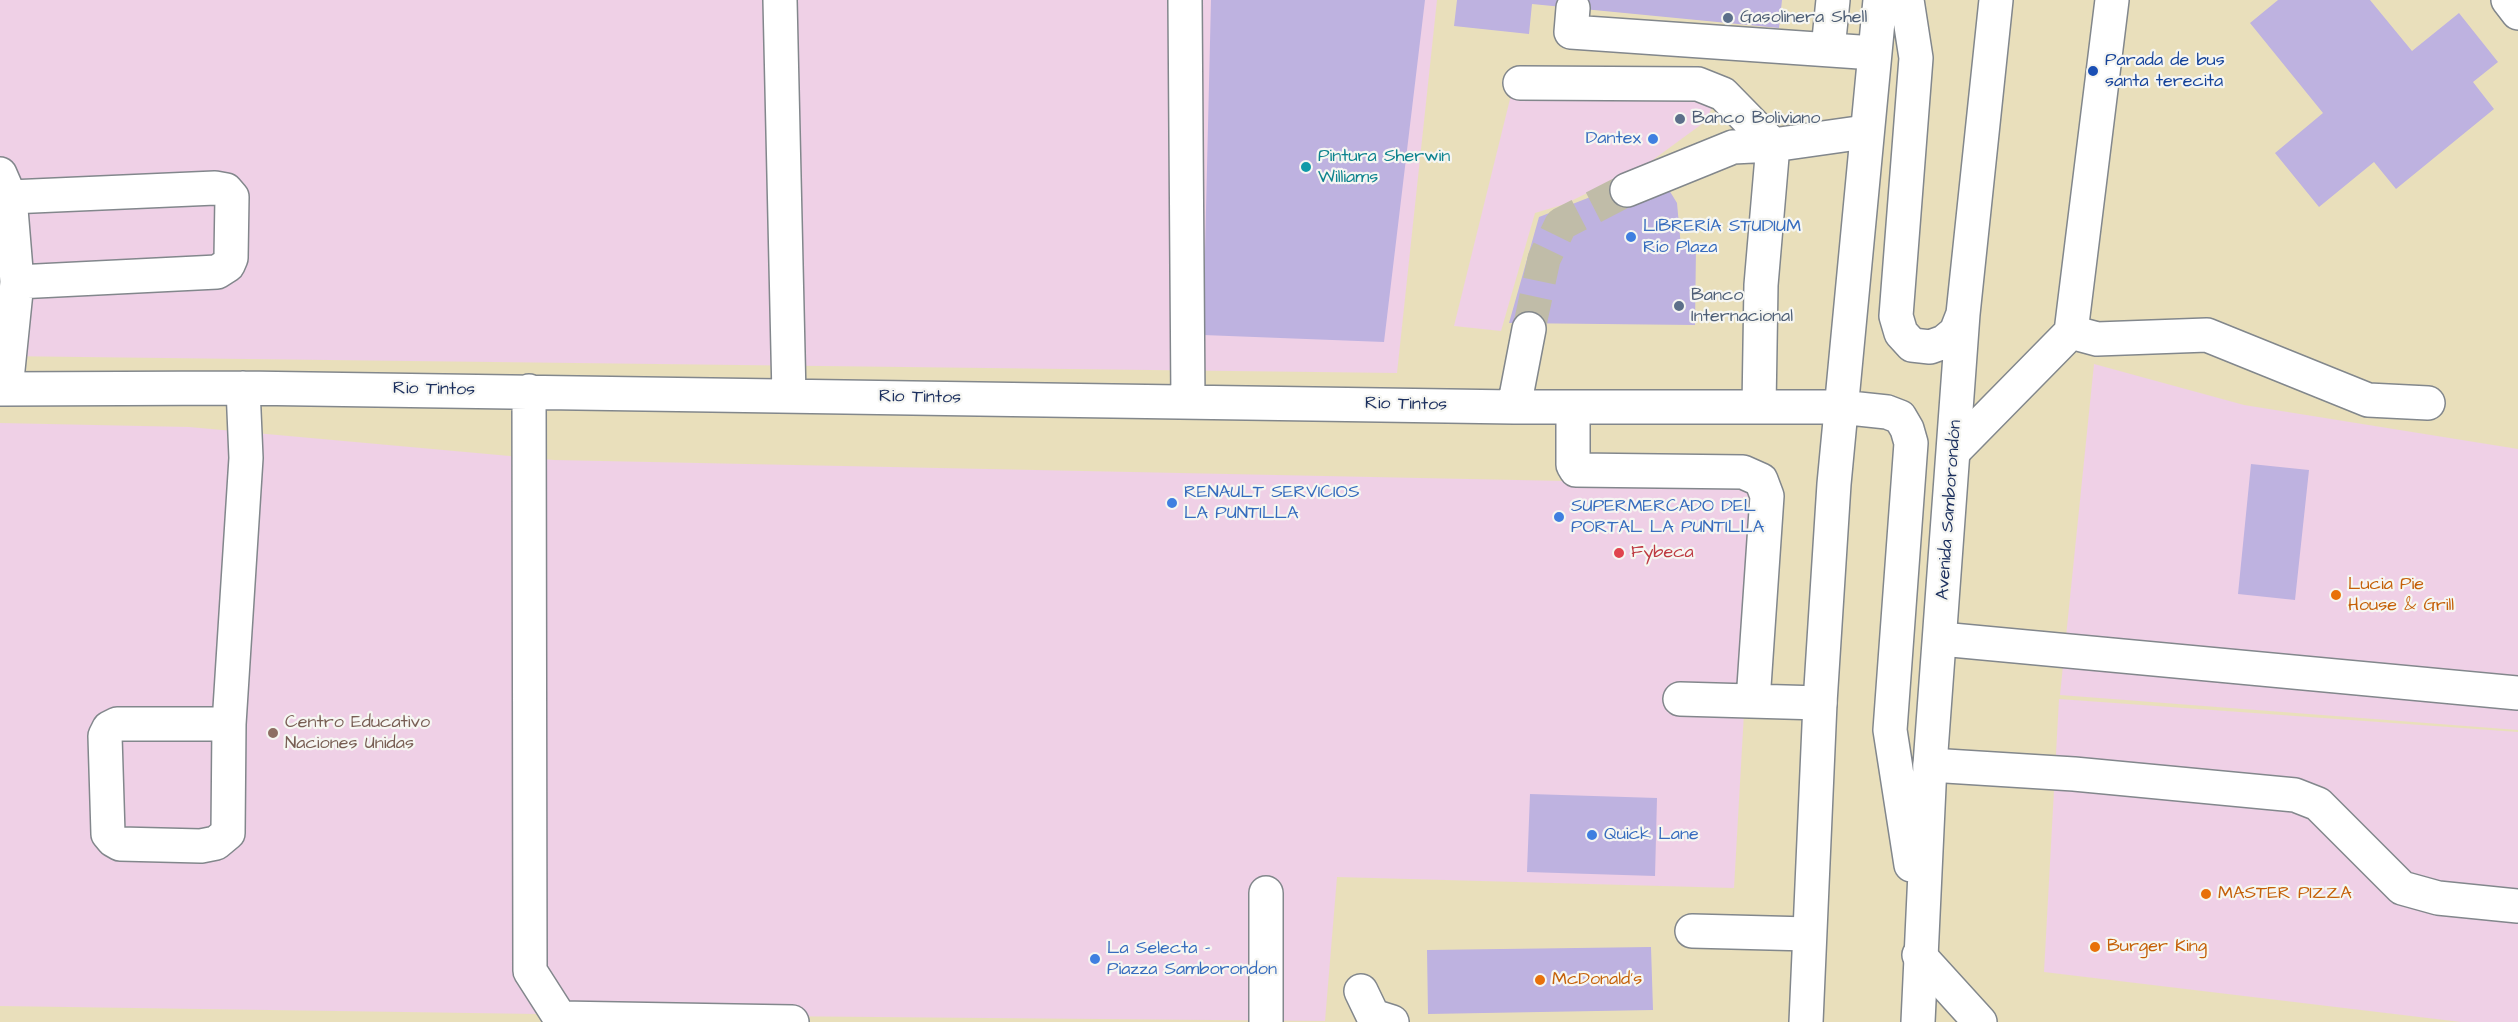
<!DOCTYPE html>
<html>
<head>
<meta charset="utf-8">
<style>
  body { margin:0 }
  canvas { display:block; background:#e9dfbb }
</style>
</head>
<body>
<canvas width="2518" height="1022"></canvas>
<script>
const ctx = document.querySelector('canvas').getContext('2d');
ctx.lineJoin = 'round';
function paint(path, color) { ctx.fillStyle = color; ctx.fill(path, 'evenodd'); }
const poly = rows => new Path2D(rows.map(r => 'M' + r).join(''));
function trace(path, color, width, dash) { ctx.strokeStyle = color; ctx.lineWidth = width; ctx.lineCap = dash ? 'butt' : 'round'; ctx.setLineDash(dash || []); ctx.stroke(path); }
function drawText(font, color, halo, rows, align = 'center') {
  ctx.font = font + ' "Architects Daughter",sans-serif'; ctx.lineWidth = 4.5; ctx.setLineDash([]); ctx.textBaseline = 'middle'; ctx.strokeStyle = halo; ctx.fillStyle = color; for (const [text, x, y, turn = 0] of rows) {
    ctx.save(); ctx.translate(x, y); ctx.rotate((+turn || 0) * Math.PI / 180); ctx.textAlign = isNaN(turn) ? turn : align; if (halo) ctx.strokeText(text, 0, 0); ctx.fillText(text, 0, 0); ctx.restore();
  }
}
paint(poly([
  [0,0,1437,0,1397,373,0,356],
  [1511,95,1716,98,1706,121,1650,162,1565,204,1535,213,1501,331,1454,326],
  [2094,364,2244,405,2518,449,2518,730,2060,695],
  [0,423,189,427,554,460,1757,485,1734,888,1337,877,1325,1021,538,1014,0,1006],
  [2059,699,2518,732,2518,1022,2461,1022,2044,972]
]), '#efd0e6');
paint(poly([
  [1211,0,1425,0,1384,342,1203,335],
  [1457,0,1782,0,1779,28,1532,4,1529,34,1454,26],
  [2278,0,2370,0,2412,51,2459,13,2498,62,2473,82,2494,109,2396,189,2374,162,2319,207,2275,153,2323,113,2250,23],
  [1666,185,1677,203,1681,247,1696,247,1695,325,1509,323,1539,217,1611,189,1621,201],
  [2251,464,2309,470,2295,600,2238,594],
  [1530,794,1657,798,1655,876,1527,872],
  [1651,947,1653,1010,1428,1014,1427,950]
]), '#beb2e0');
trace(poly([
  [1529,329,1544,259,1561,224,1627,190]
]), '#c0bca8', 33, [33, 16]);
const minor = poly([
  [780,0,789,396],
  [1185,0,1188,402],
  [2508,0,2518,13],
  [1573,8,1571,32,1874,53],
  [1828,49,1833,0],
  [1520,83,1698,84,1723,94,1773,145,1761,285,1759,407],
  [0,174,10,197,17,282,6,389],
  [1627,190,1733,147,1773,145,1865,132],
  [10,197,215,188,226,190,232,197,231,258,228,265,217,272,17,282],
  [2071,332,2097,339,2207,335,2368,400,2428,403],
  [0,389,243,388,1514,407,1840,407],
  [529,391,530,971,560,1018,792,1022],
  [1514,407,1529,329],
  [1573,407,1573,465,1576,470,1743,472,1761,480,1767,496,1753,701],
  [1955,450,2071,332,2112,0],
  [1941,639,2518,693],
  [1680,699,1820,703],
  [229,724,117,724,109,728,105,736,108,834,113,840,120,844,201,846,216,843,228,833,229,724,246,458,243,388],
  [1930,765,2074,774,2295,795,2318,804,2402,888,2438,898,2518,906],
  [1692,931,1809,934],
  [1919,955,1980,1022],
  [1361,991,1373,1016,1392,1022],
  [1266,1022,1266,893]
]);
const highway = poly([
  [1907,0,1916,58,1896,316,1901,333,1912,345,1930,347,1944,342,1956,332,1963,314],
  [1840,407,1887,412,1900,417,1907,429,1911,443,1890,730,1911,865],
  [1806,1022,1820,703,1834,484,1880,0],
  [1918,1022,1930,765,1963,314,1996,0]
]);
trace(minor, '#82878c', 36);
trace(highway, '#82878c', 36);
trace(minor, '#fff', 33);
trace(highway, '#fff', 33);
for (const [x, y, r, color] of [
  [1728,18,6,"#5c6f8a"],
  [2093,71,6,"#1a4fb4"],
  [1680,119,6,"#5c6f8a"],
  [1653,139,6,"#3f7fe0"],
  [1306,167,6,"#0f9aa8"],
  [1631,237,6,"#3f7fe0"],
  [1679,306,6,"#5c6f8a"],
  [1172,503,6,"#3f7fe0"],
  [1559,517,6,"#3f7fe0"],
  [1619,553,6,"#e0444e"],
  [2336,595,6,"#e8710a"],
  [273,733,6,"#8d6e63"],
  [1592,835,6,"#3f7fe0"],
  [2206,894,6,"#e8710a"],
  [2095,947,6,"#e8710a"],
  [1095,959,6,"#3f7fe0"],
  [1540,980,6,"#e8710a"]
]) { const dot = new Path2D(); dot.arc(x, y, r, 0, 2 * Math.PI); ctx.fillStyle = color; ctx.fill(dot); trace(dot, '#f6f6f2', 2); }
drawText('18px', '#4e5e75', '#f6f6f2', [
  ["Gasolinera Shell",1740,18],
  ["Banco Boliviano",1692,119],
  ["Banco",1691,296],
  ["Internacional",1691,317]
], 'left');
drawText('18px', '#164399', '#f6f6f2', [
  ["Parada de bus",2105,61],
  ["santa terecita",2105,82]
], 'left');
drawText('18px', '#366cbe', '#f6f6f2', [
  ["Dantex",1641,139,"right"],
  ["LIBRERÍA STUDIUM",1643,227],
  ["Río Plaza",1643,248],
  ["RENAULT SERVICIOS",1184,493],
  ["LA PUNTILLA",1184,514],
  ["SUPERMERCADO DEL",1571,507],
  ["PORTAL LA PUNTILLA",1571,528],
  ["Quick Lane",1604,835],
  ["La Selecta -",1107,949],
  ["Piazza Samborondon",1107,970]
], 'left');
drawText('18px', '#0d838f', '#f6f6f2', [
  ["Pintura Sherwin",1318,157],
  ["Williams",1318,178]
], 'left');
drawText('18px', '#1b2f5e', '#f6f6f2', [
  ["Rio Tintos",434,390,1],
  ["Rio Tintos",920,398,1],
  ["Rio Tintos",1406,405,1],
  ["Avenida Samborondón",1950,510,-86]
]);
drawText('18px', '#be3a42', '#f6f6f2', [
  ["Fybeca",1631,553]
], 'left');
drawText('18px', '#c56008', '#f6f6f2', [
  ["Lucia Pie",2348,585],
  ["House & Grill",2348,606],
  ["MASTER PIZZA",2218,894],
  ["Burger King",2107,947],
  ["McDonald's",1552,980]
], 'left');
drawText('18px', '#785e54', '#f6f6f2', [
  ["Centro Educativo",285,723],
  ["Naciones Unidas",285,744]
], 'left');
</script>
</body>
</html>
